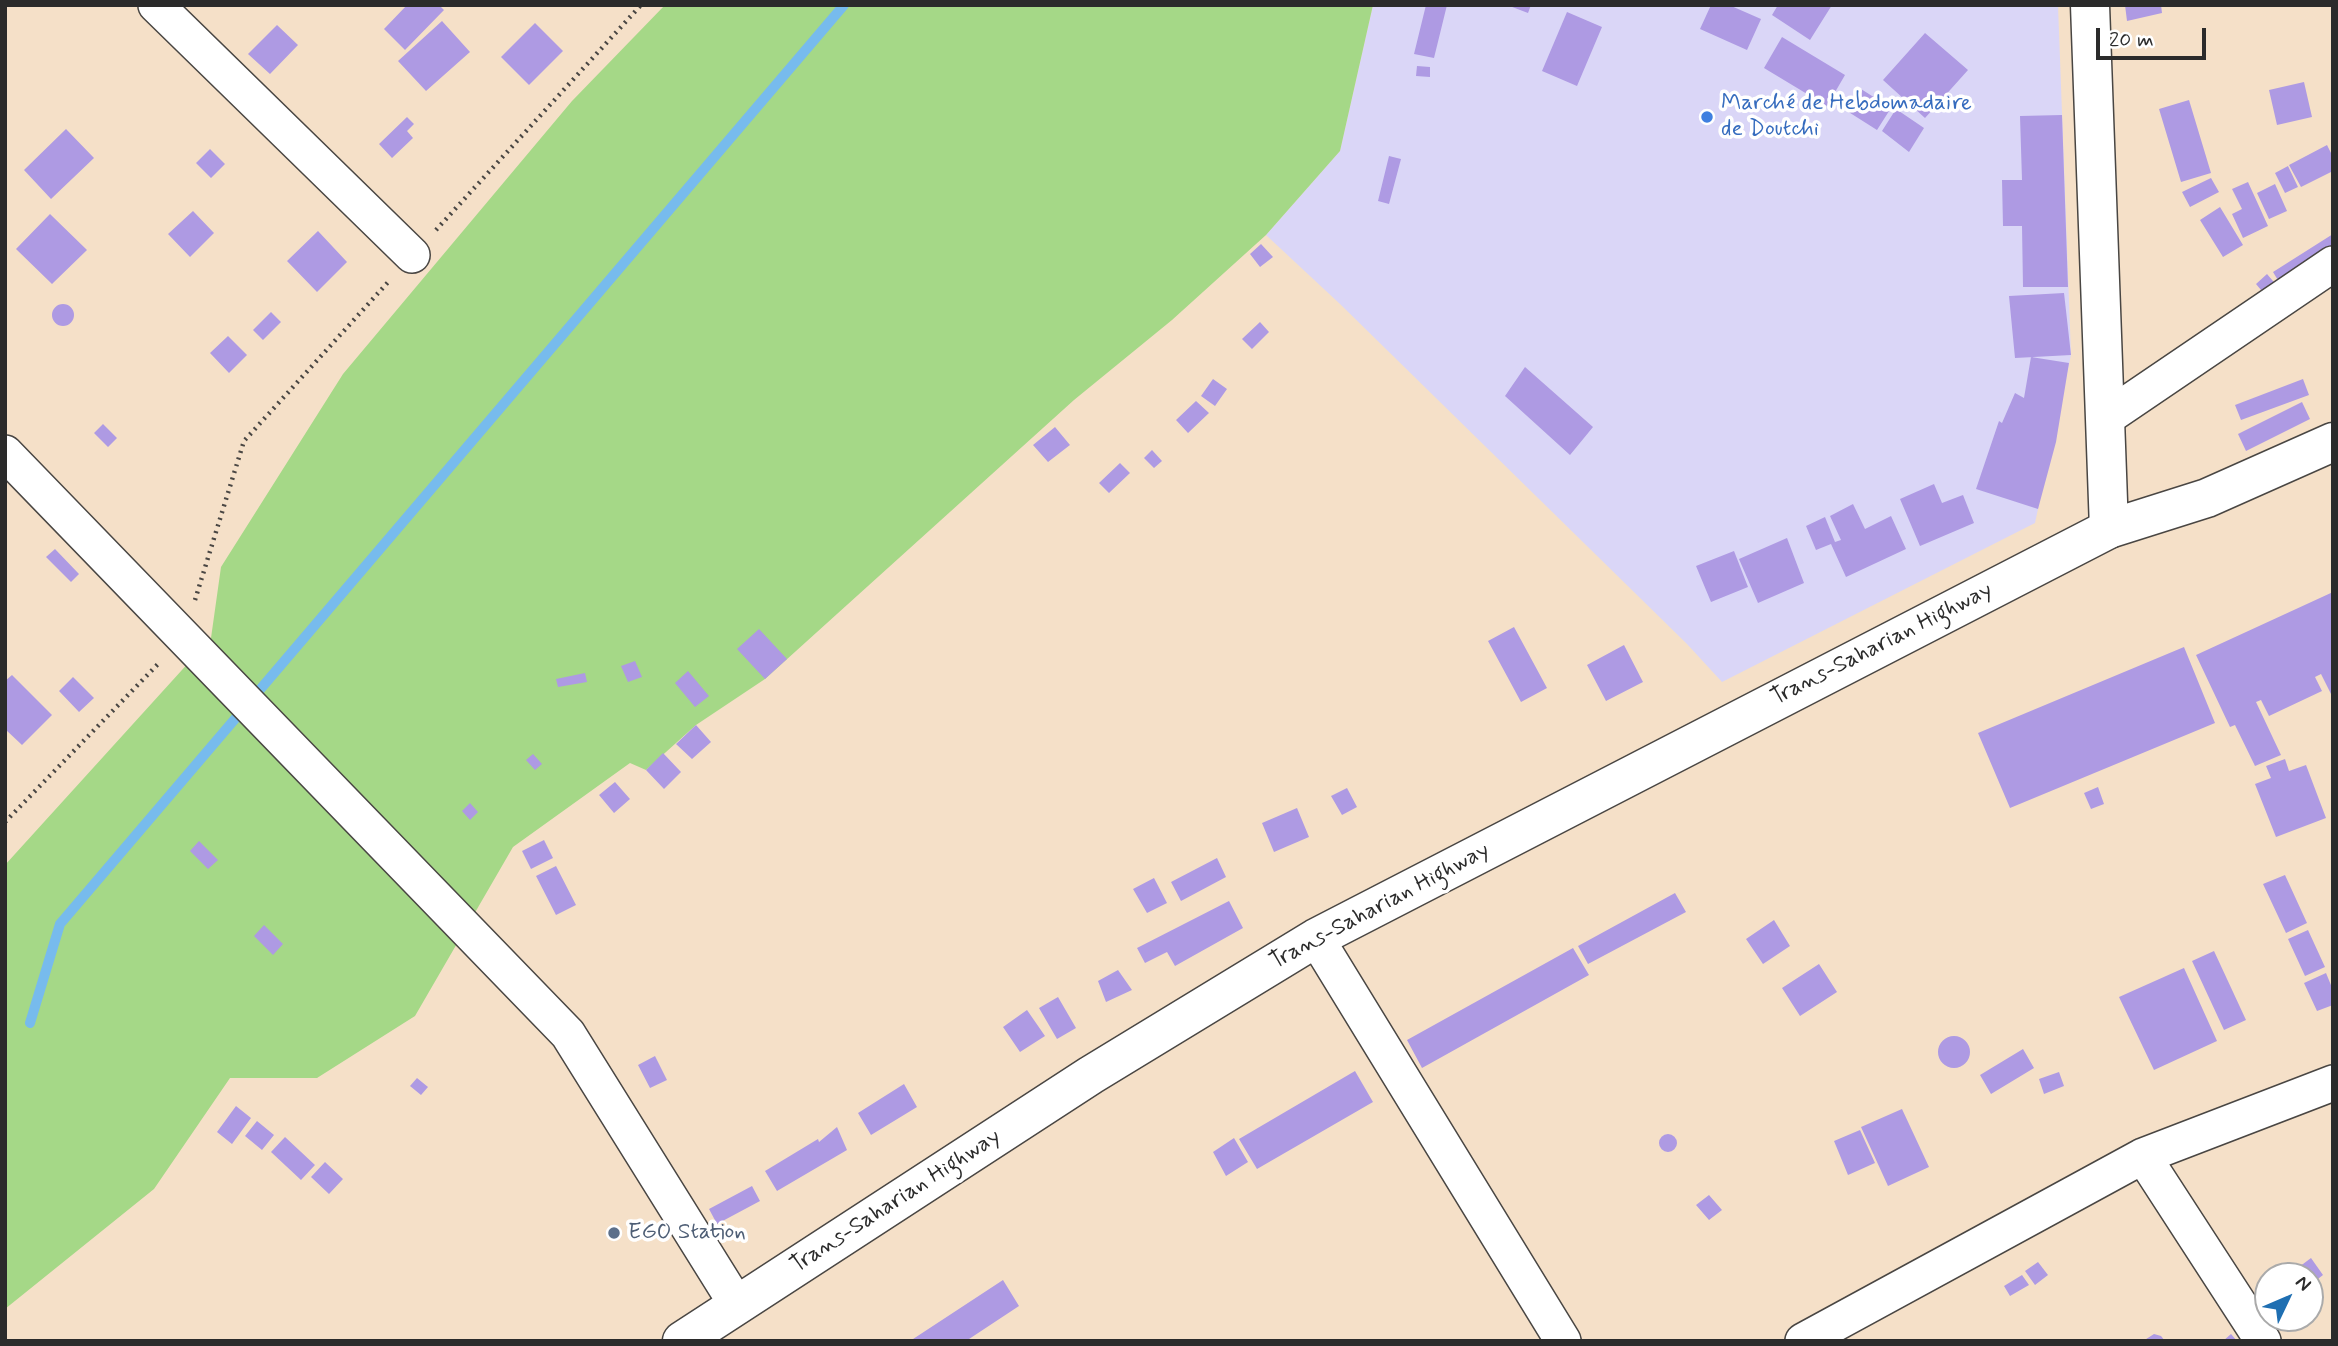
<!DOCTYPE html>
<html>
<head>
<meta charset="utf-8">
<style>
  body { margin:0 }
  #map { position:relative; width:2338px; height:1346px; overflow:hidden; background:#f5e0c8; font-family:Mynerve,sans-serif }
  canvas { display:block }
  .frame { position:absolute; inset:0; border:7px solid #2b2b2b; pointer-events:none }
  .north { position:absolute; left:2254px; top:1262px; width:70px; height:70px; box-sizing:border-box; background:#fff; border:2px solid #aaa; border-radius:50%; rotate:46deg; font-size:19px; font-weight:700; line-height:28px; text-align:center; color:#2b2b2b }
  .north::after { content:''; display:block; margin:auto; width:24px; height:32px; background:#1f6fb2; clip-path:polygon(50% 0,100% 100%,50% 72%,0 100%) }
  .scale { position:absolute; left:2096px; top:28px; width:110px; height:32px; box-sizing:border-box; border:4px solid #2b2b2b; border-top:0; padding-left:9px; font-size:21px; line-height:24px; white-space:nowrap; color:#2b2b2b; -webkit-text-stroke:5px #fff; paint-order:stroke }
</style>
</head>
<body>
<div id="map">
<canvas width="2338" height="1346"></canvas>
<div class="frame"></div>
<div class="north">N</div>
<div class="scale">20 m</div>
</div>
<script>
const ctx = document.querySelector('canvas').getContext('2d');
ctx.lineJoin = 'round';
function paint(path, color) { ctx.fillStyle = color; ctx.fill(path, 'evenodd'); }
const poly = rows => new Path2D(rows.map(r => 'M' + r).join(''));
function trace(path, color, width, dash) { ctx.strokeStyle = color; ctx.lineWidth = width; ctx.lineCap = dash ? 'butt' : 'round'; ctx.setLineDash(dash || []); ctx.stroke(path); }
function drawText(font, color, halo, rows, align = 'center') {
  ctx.font = font + ' Mynerve,sans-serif'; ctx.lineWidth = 7; ctx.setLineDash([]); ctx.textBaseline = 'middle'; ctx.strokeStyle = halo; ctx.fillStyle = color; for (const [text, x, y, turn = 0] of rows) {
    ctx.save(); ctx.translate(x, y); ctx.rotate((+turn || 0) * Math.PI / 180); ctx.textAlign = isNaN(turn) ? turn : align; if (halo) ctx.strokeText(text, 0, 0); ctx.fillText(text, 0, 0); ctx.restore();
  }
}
paint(poly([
  [1373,5,2058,5,2071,355,2035,523,1722,682,1687,644,1340,304,1266,235,1340,151]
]), '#dad6f7');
paint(poly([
  [665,5,1373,5,1340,151,1266,235,1172,320,1074,400,765,679,696,725,646,770,630,763,513,847,415,1016,317,1078,230,1078,154,1189,5,1309,5,865,211,638,221,567,343,374,572,101]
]), '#a5d887');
trace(poly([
  [30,1023,60,924,844,5]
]), '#77bbed', 10);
paint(poly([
  [407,5,439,5,444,10,405,50,384,29],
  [1426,5,1447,5,1434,58,1414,54],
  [1507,5,1531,5,1528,13],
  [1711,5,1729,5,1761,19,1747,50,1700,29],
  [1778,5,1832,5,1810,40,1772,15],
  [2125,5,2161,5,2162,13,2127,21],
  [1567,12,1602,27,1577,86,1542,71],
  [442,21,470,52,426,91,398,61],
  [535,23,563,51,529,85,501,57],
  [277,25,298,45,270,74,248,54],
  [1925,33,1968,70,1925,118,1883,80],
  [1782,37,1845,75,1827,106,1764,68],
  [1417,66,1430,67,1430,77,1416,76],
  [2304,82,2312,117,2277,125,2269,90],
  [1861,89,1891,108,1877,130,1847,111],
  [2189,100,2211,173,2181,182,2159,109],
  [1896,109,1924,128,1909,152,1882,131],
  [2062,115,2068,287,2023,287,2022,226,2003,226,2002,180,2022,180,2020,116],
  [407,117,414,124,407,131,413,138,392,158,379,144],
  [66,129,94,158,51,199,24,170],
  [2327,145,2333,157,2333,171,2301,187,2289,165],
  [210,149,225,164,211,178,196,163],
  [1389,156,1401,159,1389,204,1378,201],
  [2288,166,2298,187,2285,193,2275,173],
  [2211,178,2219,192,2190,207,2182,192],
  [2248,182,2268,226,2243,238,2232,214,2242,209,2232,189],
  [2275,184,2287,211,2269,219,2257,193],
  [2220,207,2243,245,2223,257,2200,220],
  [193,211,214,233,190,257,168,234],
  [50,214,87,250,52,284,16,249],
  [318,231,347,262,317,292,287,261],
  [2333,234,2333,255,2282,287,2273,272],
  [1261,244,1273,257,1260,267,1250,254],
  [2267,274,2278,287,2266,296,2256,284],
  [2064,293,2071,355,2015,358,2009,296],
  '52 315a11 11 0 1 1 22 0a11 11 0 1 1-22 0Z',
  [271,312,281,322,263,340,253,330],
  [1260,322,1269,332,1252,349,1242,339],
  [228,336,247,355,229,373,210,353],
  [2031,357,2069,363,2056,442,2038,509,1976,489,1999,421,2002,423,2015,393,2024,398],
  [1525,367,1593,427,1570,455,1505,396],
  [1213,379,1227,389,1215,406,1201,396],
  [2303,379,2309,395,2241,420,2235,405],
  [1196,401,1209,413,1188,433,1176,420],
  [2302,402,2310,419,2246,451,2238,434],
  [103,424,117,438,108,447,94,433],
  [1055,427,1070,445,1048,462,1033,445],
  [1152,450,1162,461,1154,468,1144,458],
  [1120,463,1130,473,1109,493,1099,483],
  [1934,484,1942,503,1963,495,1974,523,1920,546,1900,499],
  [1853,504,1865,529,1891,516,1906,549,1846,577,1831,544,1816,550,1806,526,1825,517,1835,542,1841,540,1830,516],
  [1787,538,1804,583,1758,603,1739,559],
  [55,549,79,574,71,582,46,557],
  [1734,551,1748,587,1711,602,1696,566],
  [2333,592,2333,698,2321,674,2315,677,2322,691,2269,716,2261,700,2256,702,2281,755,2255,766,2235,725,2230,727,2196,655],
  [1514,627,1547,688,1521,702,1488,641],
  [759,629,787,659,765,679,737,649],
  [1624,645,1643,682,1606,701,1587,665],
  [2184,647,2215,723,2010,808,1978,733],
  [635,661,642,677,628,682,621,666],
  [688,671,709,696,695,707,675,683],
  [585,673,587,682,558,687,556,679],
  [12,675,52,715,22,745,5,729,5,681],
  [73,677,94,698,79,712,59,691],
  [696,725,711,742,692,759,676,744],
  [663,753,681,772,664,789,646,770],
  [533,754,542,764,535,770,526,760],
  [2285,759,2289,771,2306,765,2326,818,2276,837,2255,784,2271,778,2266,766],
  [615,782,630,799,614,813,599,795],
  [2098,787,2104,804,2091,809,2084,793],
  [1347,788,1357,807,1342,815,1331,796],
  [470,803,478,812,470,820,462,811],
  [1297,808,1309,837,1274,852,1262,823],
  [544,840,553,858,531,869,522,851],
  [199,841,218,860,208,869,190,851],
  [1217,858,1226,877,1181,901,1171,882],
  [556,866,576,905,556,915,536,876],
  [2285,875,2307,923,2286,933,2263,884],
  [1154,878,1167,903,1147,913,1133,889],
  [1675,893,1686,912,1588,964,1578,946],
  [1229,901,1243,928,1175,966,1167,952,1145,963,1137,948],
  [1774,920,1790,946,1763,964,1746,939],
  [264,925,283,944,273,955,254,936],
  [2308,930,2325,967,2305,976,2288,939],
  [1573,948,1589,975,1422,1068,1407,1040],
  [2214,951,2246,1020,2224,1030,2192,961],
  [1819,964,1837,992,1800,1016,1782,988],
  [2184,968,2217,1041,2154,1070,2119,997],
  [1118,970,1132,990,1106,1002,1098,981],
  [2326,973,2333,990,2333,1005,2317,1011,2304,983],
  [1058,997,1076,1028,1057,1039,1039,1008],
  [1027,1010,1045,1036,1020,1052,1003,1027],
  '1938 1052a16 16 0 1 1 32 0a16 16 0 1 1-32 0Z',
  [2023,1049,2034,1068,1991,1094,1980,1075],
  [655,1056,667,1080,650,1088,638,1065],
  [1355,1071,1373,1102,1257,1169,1239,1139],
  [2059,1072,2064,1086,2044,1094,2039,1079],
  [417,1078,428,1087,421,1095,410,1086],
  [904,1084,917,1107,871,1135,858,1113],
  [236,1106,251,1118,232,1144,217,1132],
  [1902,1109,1929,1167,1888,1186,1861,1127],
  [257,1121,274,1135,262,1150,245,1136],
  [837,1127,847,1150,777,1191,765,1171,818,1139,819,1142],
  [1860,1130,1875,1163,1848,1175,1834,1141],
  '1659 1143a9 9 0 1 1 18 0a9 9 0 1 1-18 0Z',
  [285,1137,315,1165,301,1180,271,1152],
  [1234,1138,1248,1162,1226,1176,1213,1152],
  [325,1162,343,1179,329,1194,311,1177],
  [752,1186,760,1201,717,1224,709,1209],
  [1709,1195,1722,1210,1709,1220,1696,1205],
  [2311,1258,2323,1275,2310,1285,2310,1276,2300,1276,2295,1270],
  [2038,1262,2048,1275,2035,1285,2025,1271],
  [2022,1275,2029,1285,2010,1296,2004,1286],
  [1003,1280,1019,1306,966,1341,910,1341],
  [2154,1334,2161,1336,2165,1341,2143,1341],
  [2231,1334,2237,1341,2223,1341]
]), '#ae9ae3');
const minor = poly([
  [156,5,412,255],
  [2106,418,2333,264],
  [5,453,568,1034,737,1305],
  [1316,938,1563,1341],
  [2143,1156,2263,1341],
  [1803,1341,2143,1156,2333,1083]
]);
const major = poly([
  [2090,5,2109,529]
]);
const highway = poly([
  [682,1341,1091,1075,1316,938,2109,529,2207,498,2333,442]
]);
trace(minor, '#494643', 38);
trace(major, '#494643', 41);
trace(highway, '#494643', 41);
trace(poly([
  [436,230,641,5],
  [195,600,244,441,390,280],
  [5,822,159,663]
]), '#494643', 4.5, [2, 5]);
trace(minor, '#fff', 35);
trace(major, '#fff', 38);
trace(highway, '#fff', 38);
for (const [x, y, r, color] of [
  [1707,117,7,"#3f7fe0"],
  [614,1233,7,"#5c6f8a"]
]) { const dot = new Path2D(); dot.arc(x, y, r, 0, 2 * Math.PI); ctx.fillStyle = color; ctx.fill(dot); trace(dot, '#fff', 2.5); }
drawText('23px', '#366cbe', '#fff', [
  ["Marché de Hebdomadaire",1721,104],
  ["de Doutchi",1721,130]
], 'left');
drawText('23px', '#2b2b2b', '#fff', [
  ["Trans-Saharian Highway",1882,645,-27],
  ["Trans-Saharian Highway",1380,907,-28],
  ["Trans-Saharian Highway",896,1202,-33]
]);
drawText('23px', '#4e5e75', '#fff', [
  ["EGO Station",628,1233]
], 'left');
</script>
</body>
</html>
